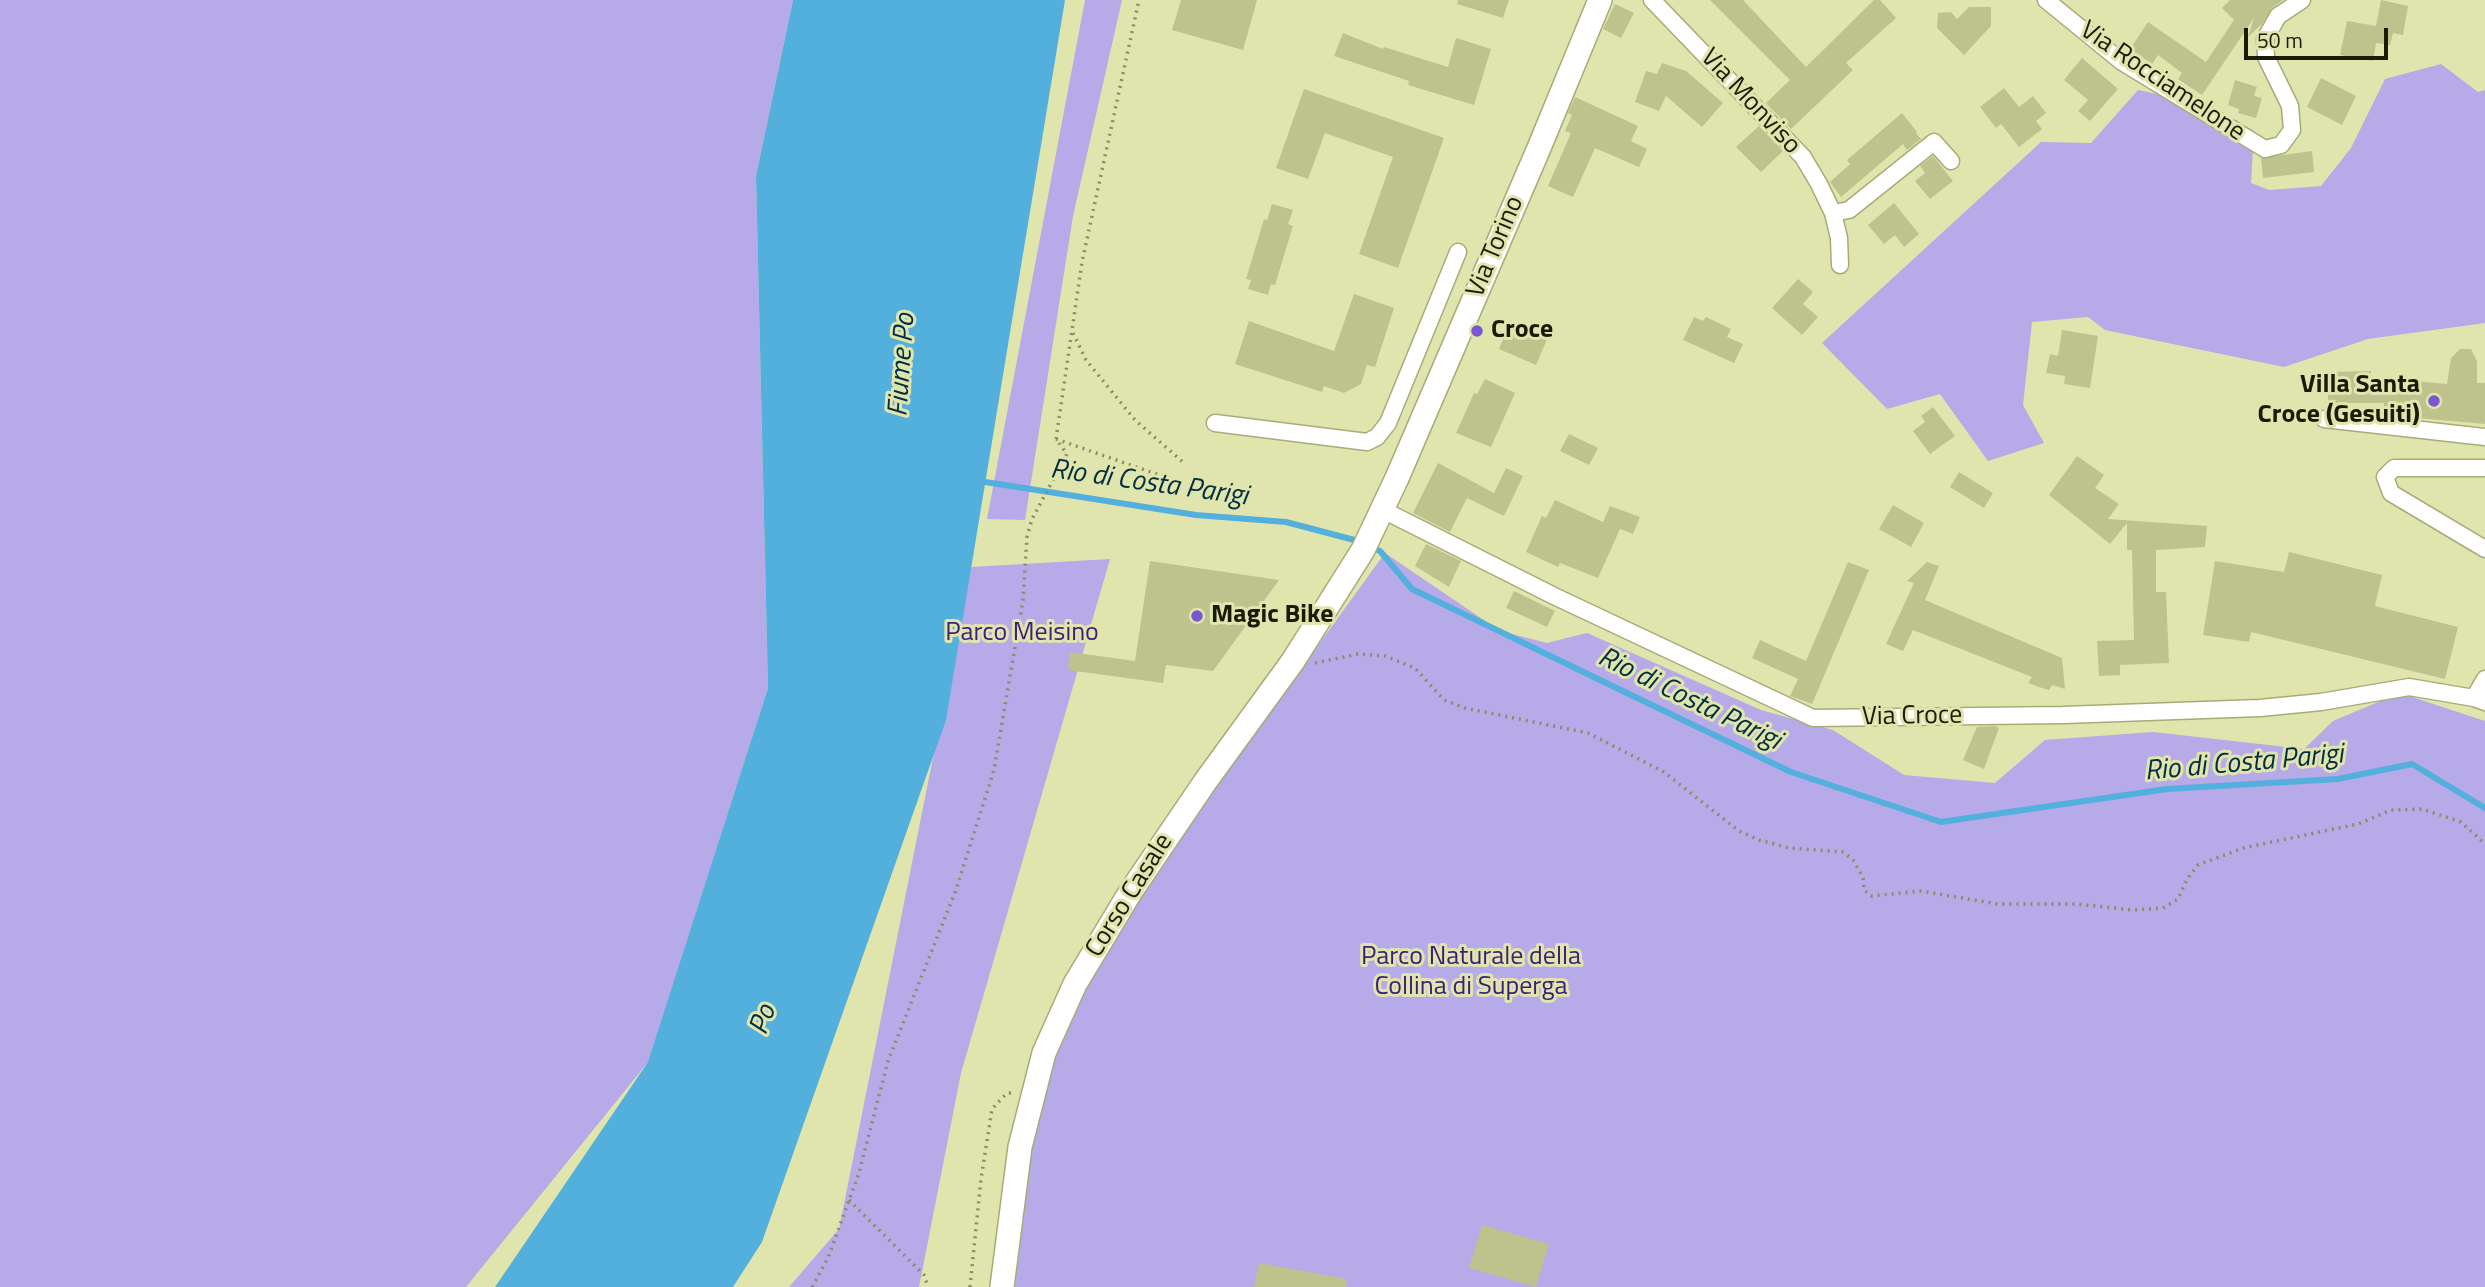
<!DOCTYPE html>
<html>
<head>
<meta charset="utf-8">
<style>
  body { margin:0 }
  #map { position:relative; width:2485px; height:1287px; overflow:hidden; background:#e0e5ad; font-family:"Titillium Web",sans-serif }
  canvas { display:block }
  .scale { position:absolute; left:2244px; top:28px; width:144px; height:32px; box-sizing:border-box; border:4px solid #191b06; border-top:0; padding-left:9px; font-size:21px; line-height:24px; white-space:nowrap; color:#191b06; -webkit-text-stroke:5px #e0e5ad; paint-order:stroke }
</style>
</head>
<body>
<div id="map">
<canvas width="2485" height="1287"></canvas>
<div class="scale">50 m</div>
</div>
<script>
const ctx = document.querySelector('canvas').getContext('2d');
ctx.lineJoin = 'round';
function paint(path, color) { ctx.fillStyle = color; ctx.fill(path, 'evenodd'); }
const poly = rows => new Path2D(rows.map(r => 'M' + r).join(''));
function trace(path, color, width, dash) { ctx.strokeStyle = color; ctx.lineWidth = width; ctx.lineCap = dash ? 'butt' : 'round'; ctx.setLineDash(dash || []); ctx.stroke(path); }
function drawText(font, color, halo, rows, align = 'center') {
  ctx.font = font + ' "Titillium Web",sans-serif'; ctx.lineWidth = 6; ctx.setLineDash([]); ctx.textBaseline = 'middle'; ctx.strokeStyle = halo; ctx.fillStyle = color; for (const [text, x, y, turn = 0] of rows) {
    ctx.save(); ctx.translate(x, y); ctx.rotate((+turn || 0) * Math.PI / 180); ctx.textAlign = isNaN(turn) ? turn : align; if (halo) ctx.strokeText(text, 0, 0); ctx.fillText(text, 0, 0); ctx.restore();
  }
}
paint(poly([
  [0,0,793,0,756,176,768,688,649,1061,466,1287,0,1287],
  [1085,0,1122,0,1073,216,1025,520,987,519],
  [2441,64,2478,92,2485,90,2485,323,2368,339,2284,367,2105,330,2088,317,2032,322,2023,405,2044,443,1988,461,1940,394,1887,409,1822,343,2041,142,2091,143,2138,90,2212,106,2254,131,2251,183,2269,190,2321,186,2351,148,2385,79],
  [1385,553,1500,631,1547,643,1587,633,1761,710,1833,730,1904,775,1995,783,2045,740,2153,732,2304,749,2333,721,2400,693,2485,721,2485,1287,1015,1287,1028,1150,1053,1056,1087,982,1138,900,1195,815],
  [1110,559,961,1073,919,1287,789,1287,839,1229,971,567]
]), '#b6aae8');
paint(poly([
  [793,0,1065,0,946,720,762,1242,733,1287,495,1287,648,1062,768,688,756,176]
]), '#53afdc');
trace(poly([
  [979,481,1196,515,1286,522,1362,542],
  [1371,547,1380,551,1412,589,1629,694,1791,772,1941,822,2167,789,2338,779,2412,764,2485,808]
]), '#53afdc', 6);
paint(poly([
  [1181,0,1257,0,1243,50,1172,30],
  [1458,0,1509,0,1503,18,1457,4],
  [1710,0,1743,0,1806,67,1874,0,1880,0,1896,18,1846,63,1853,70,1791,129,1766,103,1790,80],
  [2230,0,2283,0,2272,8,2262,24,2248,37,2254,18,2202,95,2178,79,2182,73,2158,55,2152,64,2130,49,2148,22,2206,62,2234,20,2222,8],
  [2381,0,2408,6,2403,35,2393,33,2390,45,2376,43,2373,61,2340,55,2347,21,2376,26],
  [1615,4,1634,13,1621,38,1603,29],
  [1969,7,1991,7,1991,26,1964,55,1937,28,1938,13,1951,12,1957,19],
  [1343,33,1383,49,1384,47,1448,67,1456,38,1491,49,1474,105,1408,85,1409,81,1334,56],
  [2082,58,2118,89,2090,121,2078,111,2088,100,2064,80],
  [1662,63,1686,71,1723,103,1702,127,1666,96,1659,111,1635,102,1646,71,1657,74],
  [2321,78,2356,96,2342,125,2307,107],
  [2235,80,2257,87,2254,96,2262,98,2256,118,2238,113,2239,109,2228,105],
  [2004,88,2019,107,2033,96,2046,113,2036,121,2042,129,2019,147,2001,124,1996,128,1980,107],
  [1304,89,1444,138,1398,268,1359,254,1393,157,1325,133,1308,179,1276,168],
  [1575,97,1638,126,1631,141,1647,149,1639,167,1595,148,1573,197,1548,186,1571,133,1565,131,1572,115,1568,113],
  [1902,113,1917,132,1916,133,1921,139,1907,150,1903,144,1841,197,1830,182,1850,164,1847,160],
  [1759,126,1783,151,1761,172,1736,147],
  [2312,151,2314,172,2263,178,2261,158],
  [1933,156,1953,181,1930,199,1915,181,1925,173,1920,166],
  [1894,203,1919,234,1904,247,1895,235,1884,244,1868,225],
  [1272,204,1293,210,1288,224,1293,226,1275,285,1271,284,1268,295,1248,289,1251,280,1246,279,1264,219,1267,220],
  [1798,279,1813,292,1803,304,1818,317,1802,335,1772,308],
  [1354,294,1394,308,1375,367,1367,365,1361,384,1344,393,1324,386,1322,392,1235,364,1249,321,1334,351],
  [1694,317,1703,321,1706,317,1731,329,1727,337,1743,344,1734,363,1683,340],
  [1511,321,1548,337,1536,365,1499,349],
  [2062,330,2098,336,2090,388,2064,384,2065,376,2046,373,2050,354,2058,356],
  [2460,349,2471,349,2477,361,2477,383,2485,383,2485,424,2383,415,2384,403,2328,403,2328,372,2371,371,2371,377,2447,384,2451,358],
  [1485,379,1515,393,1491,447,1456,433,1474,393,1477,394],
  [1933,407,1955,436,1930,454,1913,431,1925,422,1921,416],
  [1569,434,1598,448,1589,465,1560,451],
  [2077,456,2104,475,2095,488,2119,504,2108,519,2207,526,2205,547,2156,550,2156,592,2166,592,2169,663,2120,665,2120,675,2099,676,2097,641,2134,640,2132,550,2127,550,2127,523,2110,544,2049,495],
  [1438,463,1494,493,1506,468,1523,476,1504,516,1467,498,1450,532,1413,513],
  [1959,472,1993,493,1984,508,1950,487],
  [1555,500,1603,522,1610,506,1640,517,1633,534,1620,529,1598,578,1560,563,1558,567,1526,552,1542,516,1546,518],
  [1893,505,1924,523,1911,547,1879,529],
  [1426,544,1461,561,1449,587,1415,566],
  [2289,552,2382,575,2375,606,2458,627,2445,679,2251,632,2249,642,2203,635,2215,561,2284,572],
  [1150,561,1279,580,1213,671,1166,665,1163,683,1068,670,1070,652,1135,661],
  [1848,562,1869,570,1812,704,1790,696,1798,679,1752,658,1760,640,1806,661],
  [1927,562,1939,566,1925,600,2062,658,2065,689,2052,685,2049,690,2039,687,2028,683,2032,677,1913,630,1903,651,1886,644,1914,583,1907,581],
  [1514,591,1555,611,1547,627,1506,608],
  [1995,726,1999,728,1984,769,1963,760,1977,727],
  [1482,1225,1549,1244,1536,1287,1469,1268],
  [1259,1263,1347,1279,1346,1287,1254,1287]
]), '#bec38d');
const street = poly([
  [1652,0,1803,157,1819,184,1833,213,1839,238,1840,265],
  [2046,0,2122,62,2265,149,2281,145,2292,130,2290,106,2266,57,2265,39,2278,16,2302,0],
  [1833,213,1849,210,1934,142,1951,161],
  [2324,419,2485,437],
  [1215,423,1367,442,1377,437,1388,423,1458,252],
  [2485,468,2394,468,2385,477,2391,493,2485,549],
  [1383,510,1554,596,1813,718,2063,715,2260,708,2321,702,2409,687,2474,698,2485,702],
  [2474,698,2485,679]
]);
const primary = poly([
  [1002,1287,1020,1147,1044,1053,1075,984,1131,891,1205,782,1293,661,1363,550,1397,478,1539,148,1600,0]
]);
trace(street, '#a7ac77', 19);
trace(primary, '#a7ac77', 26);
trace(poly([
  [1073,333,1086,360,1135,420,1184,463],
  [1056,439,1182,483],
  [1315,663,1358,654,1385,656,1415,668,1444,700,1465,708,1588,733,1664,772,1739,831,1759,840,1789,848,1843,852,1853,860,1863,877,1864,890,1871,896,1921,891,1998,904,2078,904,2132,910,2163,908,2178,899,2187,879,2198,865,2243,848,2358,824,2391,810,2422,809,2461,822,2485,844],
  [849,1200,924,1275,928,1287],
  [812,1287,828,1258,859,1173,888,1061,956,890,994,770,1023,600,1027,537,1032,519,1067,454,1056,439,1082,262,1139,0],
  [970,1287,981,1179,992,1109,1006,1094,1014,1092]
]), '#8a8d65', 3.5, [2, 5]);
trace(street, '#fff', 16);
trace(primary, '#fff', 23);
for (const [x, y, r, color] of [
  [1477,331,7,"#7a57d1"],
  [2434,401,7,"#7a57d1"],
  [1197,616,7,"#7a57d1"]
]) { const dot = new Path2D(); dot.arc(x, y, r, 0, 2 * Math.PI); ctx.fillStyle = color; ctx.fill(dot); trace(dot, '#e0e5ad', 2.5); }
drawText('26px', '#191b06', '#e0e5ad', [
  ["Via Rocciamelone",2162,82,34],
  ["Via Monviso",1750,102,47],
  ["Via Torino",1496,247,-67],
  ["Via Croce",1912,717,-1],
  ["Corso Casale",1130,896,-58]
]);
drawText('bold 26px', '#191b06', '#e0e5ad', [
  ["Croce",1491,331],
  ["Villa Santa",2420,386,"right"],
  ["Croce (Gesuiti)",2420,416,"right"],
  ["Magic Bike",1211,616]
], 'left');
drawText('26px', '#3b1e75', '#e0e5ad', [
  ["Parco Meisino",1022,634],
  ["Parco Naturale della",1471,958],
  ["Collina di Superga",1471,988]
]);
drawText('italic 28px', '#032e41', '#e0e5ad', [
  ["Fiume Po",903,365,-86],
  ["Rio di Costa Parigi",1149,484,8],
  ["Rio di Costa Parigi",1689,700,26],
  ["Rio di Costa Parigi",2244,764,-5],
  ["Po",764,1020,-70]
]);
</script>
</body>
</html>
